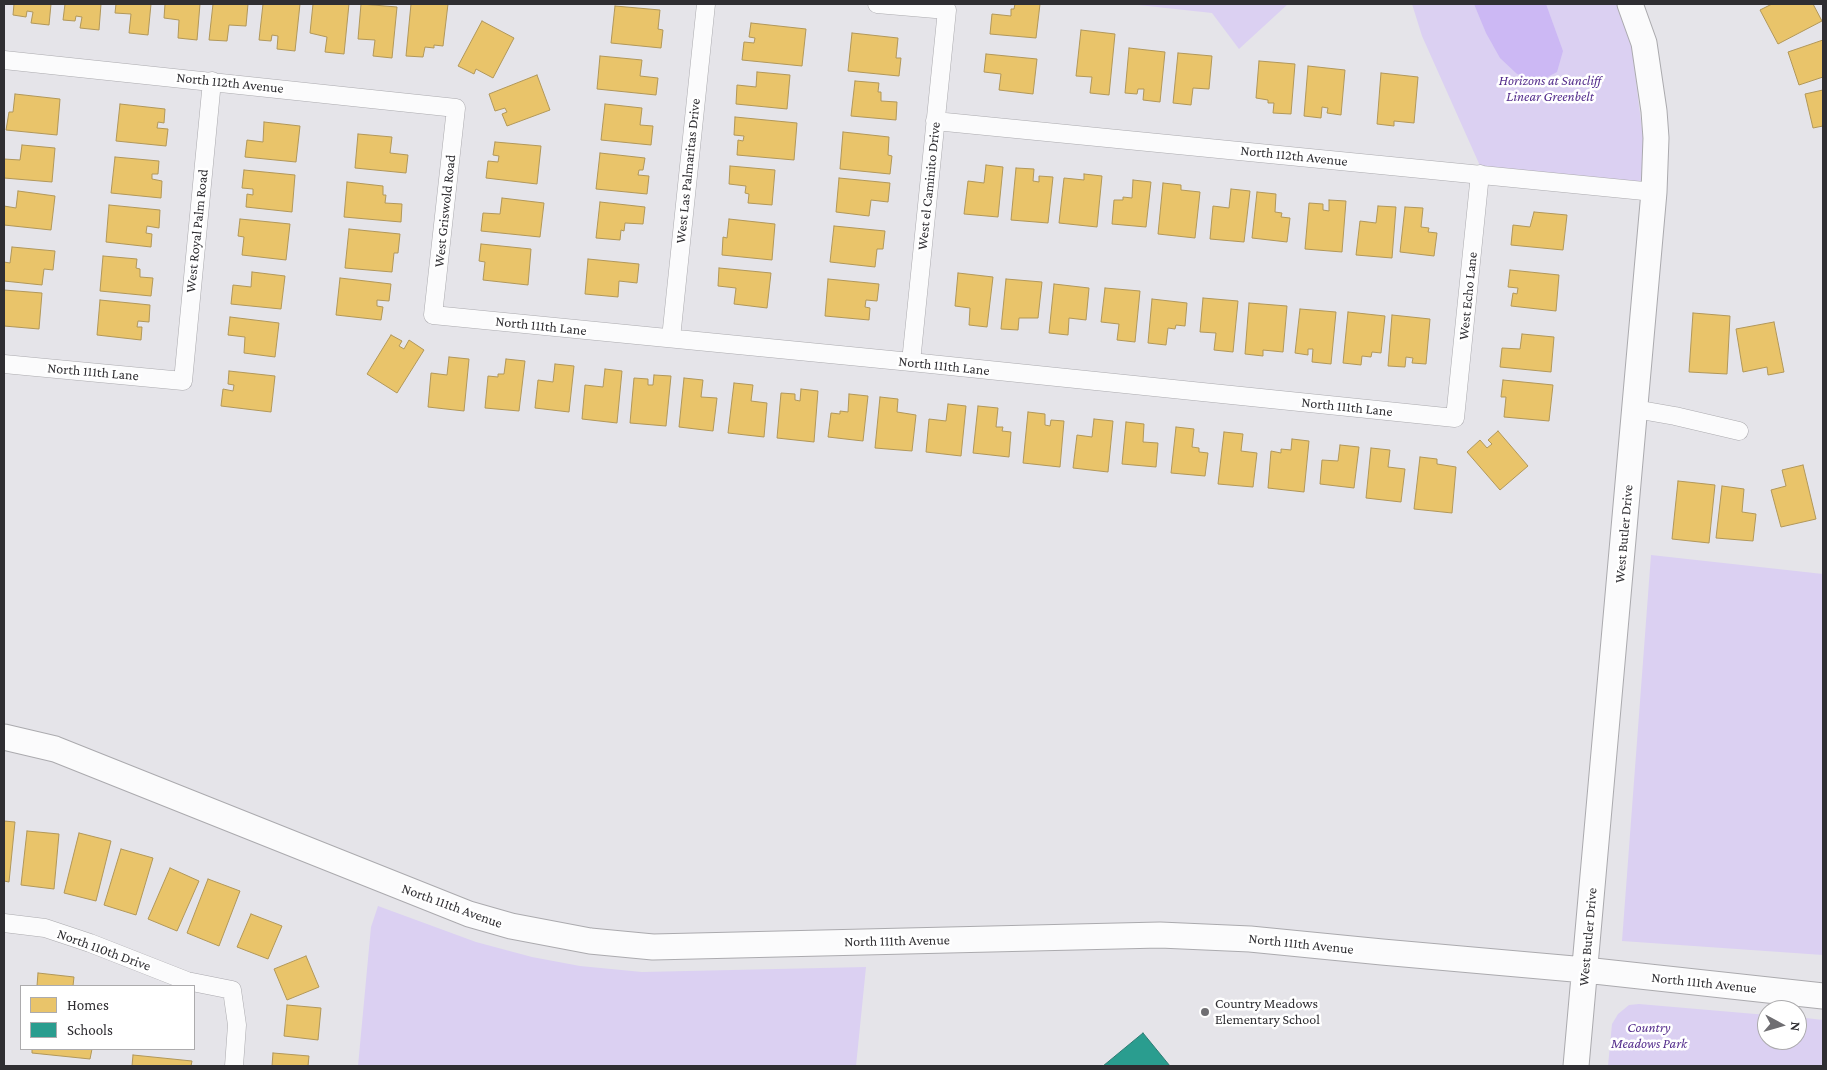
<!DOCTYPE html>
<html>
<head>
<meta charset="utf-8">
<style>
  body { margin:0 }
  #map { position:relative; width:1827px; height:1070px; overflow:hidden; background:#e5e4e9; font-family:"Crimson Pro",serif }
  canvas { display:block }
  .frame { position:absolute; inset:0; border:5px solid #2f2e32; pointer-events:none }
  .legend { position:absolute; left:20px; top:985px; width:175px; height:65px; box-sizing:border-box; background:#fff; border:1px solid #acabad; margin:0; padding:6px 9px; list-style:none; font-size:15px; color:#2f2e32 }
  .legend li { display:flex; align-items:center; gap:10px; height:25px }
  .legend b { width:25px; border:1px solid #acabad }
  .north { position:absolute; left:1757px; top:1000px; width:50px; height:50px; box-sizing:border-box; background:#fff; border:1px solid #acabad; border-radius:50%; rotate:96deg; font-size:14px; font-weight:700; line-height:20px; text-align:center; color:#2f2e32 }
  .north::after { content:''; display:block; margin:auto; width:18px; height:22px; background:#6f6e72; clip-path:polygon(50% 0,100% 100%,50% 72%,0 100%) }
</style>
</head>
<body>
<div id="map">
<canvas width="1827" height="1070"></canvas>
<div class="frame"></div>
<ul class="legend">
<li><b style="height:14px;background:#e9c46a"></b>Homes</li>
<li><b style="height:14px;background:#2a9d8f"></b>Schools</li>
</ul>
<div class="north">N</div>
</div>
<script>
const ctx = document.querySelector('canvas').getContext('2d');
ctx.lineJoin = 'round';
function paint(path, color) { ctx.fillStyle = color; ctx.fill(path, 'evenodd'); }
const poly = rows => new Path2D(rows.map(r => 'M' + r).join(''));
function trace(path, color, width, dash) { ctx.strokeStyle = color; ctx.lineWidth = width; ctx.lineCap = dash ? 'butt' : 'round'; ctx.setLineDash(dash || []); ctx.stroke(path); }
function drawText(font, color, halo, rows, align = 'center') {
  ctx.font = font + ' "Crimson Pro",serif'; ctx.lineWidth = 5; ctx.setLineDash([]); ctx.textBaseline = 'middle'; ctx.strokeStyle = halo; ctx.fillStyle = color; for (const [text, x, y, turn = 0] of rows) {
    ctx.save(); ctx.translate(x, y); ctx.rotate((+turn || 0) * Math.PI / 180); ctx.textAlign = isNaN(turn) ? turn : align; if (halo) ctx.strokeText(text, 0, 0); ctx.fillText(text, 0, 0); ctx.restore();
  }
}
paint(poly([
  [1129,4,1288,4,1239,49,1212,13],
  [1412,4,1618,4,1631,42,1644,145,1644,183,1481,168,1422,36],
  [1651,555,1823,574,1823,955,1622,941],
  [378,906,476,942,532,957,580,966,642,972,866,967,856,1066,358,1066,371,927],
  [1639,1004,1767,1015,1767,1040,1797,1040,1797,1017,1823,1020,1823,1066,1608,1066,1612,1024,1618,1014,1629,1005]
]), '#dbd0f2');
paint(poly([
  [1474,4,1546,4,1563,51,1557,72,1540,81,1517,74,1500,58,1486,33]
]), '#ccb8f4');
const homes = poly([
  [14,4,51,4,49,25,31,23,33,12,27,11,26,17,13,15,14,4],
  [65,4,101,4,99,30,80,28,82,17,76,16,75,21,63,20,65,4],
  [116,4,151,4,148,35,129,33,131,14,115,13,116,4],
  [165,4,200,4,197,40,178,38,179,20,164,18,165,4],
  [213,4,248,4,246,26,229,25,227,41,209,40,213,4],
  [263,4,300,4,295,51,277,49,278,36,272,35,271,41,259,40,263,4],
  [313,4,349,4,344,54,325,52,327,37,310,33,313,4],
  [361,4,397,7,392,58,373,56,375,40,358,39,361,4],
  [411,4,448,4,443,46,434,45,434,48,425,47,423,57,406,56,411,4],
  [1015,4,1040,4,1036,38,990,34,992,14,1011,16,1011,9,1014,9,1015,4],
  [1772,4,1813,4,1822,21,1778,44,1760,10,1772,4],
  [615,6,660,10,658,29,663,30,661,48,611,43,615,6],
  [482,21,514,38,493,78,476,69,474,74,458,66,482,21],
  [751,23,806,29,802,66,742,60,744,42,754,43,755,38,749,37,751,23],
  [1081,30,1115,34,1109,95,1090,93,1092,77,1076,76,1081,30],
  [852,33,898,38,896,58,901,58,899,76,848,71,852,33],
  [1823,40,1823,77,1799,85,1788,52,1823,40],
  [1129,48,1165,52,1160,102,1143,100,1144,89,1138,89,1137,94,1125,93,1129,48],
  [1178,53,1212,56,1209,89,1193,88,1191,105,1173,103,1178,53],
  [986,54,1037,59,1033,94,999,90,1001,74,984,72,986,54],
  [600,56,642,60,640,76,658,78,656,95,597,89,600,56],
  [1259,61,1295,64,1291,114,1273,113,1274,103,1268,103,1268,100,1256,98,1259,61],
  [1308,66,1345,70,1341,115,1327,113,1328,108,1322,107,1321,118,1304,116,1308,66],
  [757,72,790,75,787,109,736,104,737,85,756,87,757,72],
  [1381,73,1418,77,1414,123,1394,121,1394,126,1377,124,1381,73],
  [537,75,550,110,507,126,502,114,507,112,505,108,495,111,489,94,537,75],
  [855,81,879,83,878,92,881,92,881,101,897,102,896,120,851,116,855,81],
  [1823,90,1823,126,1813,128,1805,94,1823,90],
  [15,94,60,99,57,135,6,130,9,112,13,112,15,94],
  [120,104,165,109,164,123,158,122,157,128,168,129,166,146,116,141,120,104],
  [605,104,642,108,640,125,653,126,651,145,601,140,605,104],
  [735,117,797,123,794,160,737,155,738,140,743,141,744,136,734,135,735,117],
  [264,122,300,126,296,162,245,157,247,140,263,142,264,122],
  [843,132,889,137,888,155,892,156,890,174,840,169,843,132],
  [358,134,392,137,390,153,408,155,406,173,355,168,358,134],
  [495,142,541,146,537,184,486,178,488,161,498,162,499,156,493,155,495,142],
  [22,145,55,148,52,182,4,178,4,159,20,160,22,145],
  [600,153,645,158,643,170,639,170,638,175,649,176,647,194,596,189,600,153],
  [115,157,159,161,158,174,152,174,152,179,162,181,161,198,111,193,115,157],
  [986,165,1003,167,998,217,964,214,968,181,984,183,986,165],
  [730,166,775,170,772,205,748,203,749,194,745,193,746,186,729,184,730,166],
  [1016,168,1034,169,1033,181,1039,182,1039,176,1053,177,1048,223,1011,220,1016,168],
  [244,170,295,175,292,212,246,207,247,194,253,195,253,189,242,188,244,170],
  [1084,174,1102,176,1097,227,1059,223,1064,178,1084,180,1084,174],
  [839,178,890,183,888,202,871,200,869,216,836,212,839,178],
  [1133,180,1151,182,1146,227,1112,224,1114,200,1123,200,1123,197,1132,198,1133,180],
  [347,182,383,186,383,195,386,195,385,203,402,204,401,222,344,217,347,182],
  [1163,183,1181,185,1181,190,1200,192,1195,238,1158,234,1163,183],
  [1231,189,1250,191,1244,242,1210,239,1213,206,1229,208,1231,189],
  [18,191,55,196,51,230,4,225,4,206,16,208,18,191],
  [1257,192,1276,194,1275,212,1282,213,1281,217,1290,218,1287,242,1252,238,1257,192],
  [502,198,544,203,540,237,481,231,483,213,500,214,502,198],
  [1329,200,1346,201,1342,252,1305,249,1309,203,1323,204,1323,210,1329,211,1329,200],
  [600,202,645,207,643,224,625,223,624,231,621,230,620,240,596,238,600,202],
  [109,205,160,210,159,228,147,226,146,233,152,234,151,247,106,242,109,205],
  [1378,206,1396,207,1392,258,1356,255,1360,221,1376,223,1378,206],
  [1405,207,1423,208,1421,227,1429,228,1428,232,1437,233,1434,256,1400,252,1405,207],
  [1534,212,1567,215,1563,250,1511,245,1513,225,1530,227,1534,212],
  [240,219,290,224,286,260,242,255,244,237,238,236,240,219],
  [729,219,775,224,772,260,722,255,723,237,727,238,729,219],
  [834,226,885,231,883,249,877,249,875,267,830,262,834,226],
  [349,229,400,234,398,253,394,253,392,272,345,268,349,229],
  [481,244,531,249,528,285,483,280,485,262,479,261,481,244],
  [12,247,55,251,53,270,44,269,42,285,4,281,4,262,10,263,12,247],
  [103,256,137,259,136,268,140,269,140,277,153,278,151,296,100,291,103,256],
  [588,259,639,264,637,283,619,281,618,297,585,294,588,259],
  [719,268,771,273,767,308,734,304,736,288,718,286,719,268],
  [1510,270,1559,275,1556,311,1511,306,1513,293,1517,294,1518,288,1508,287,1510,270],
  [252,272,285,276,281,309,231,304,233,285,251,287,252,272],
  [958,273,993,277,987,327,969,325,970,308,955,306,958,273],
  [340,278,391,284,389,301,377,300,377,306,383,307,381,320,336,315,340,278],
  [828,279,879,284,877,301,866,300,865,307,870,308,869,320,825,316,828,279],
  [1006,279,1042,282,1038,318,1019,318,1018,330,1001,329,1006,279],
  [1054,284,1089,288,1086,320,1069,318,1068,335,1049,333,1054,284],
  [1105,288,1140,291,1135,342,1117,340,1119,324,1101,322,1105,288],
  [4,290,42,293,39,329,4,326,4,290],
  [1203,298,1238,301,1233,352,1214,350,1216,333,1200,332,1203,298],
  [1152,299,1187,303,1185,326,1176,325,1175,329,1168,328,1166,345,1148,343,1152,299],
  [100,300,150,305,149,322,138,321,137,327,142,327,141,340,97,335,100,300],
  [1249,303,1287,306,1283,352,1263,350,1263,356,1245,354,1249,303],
  [1300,309,1336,312,1331,364,1312,362,1313,349,1308,349,1308,355,1295,353,1300,309],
  [1348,312,1385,316,1381,353,1372,352,1371,357,1362,356,1361,365,1343,363,1348,312],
  [1693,313,1730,316,1727,374,1689,372,1693,313],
  [1392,315,1430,319,1426,364,1412,363,1413,358,1406,357,1405,367,1388,366,1392,315],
  [230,317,279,323,275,357,244,353,245,337,228,335,230,317],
  [1774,322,1784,372,1768,375,1767,367,1743,372,1736,329,1774,322],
  [1522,334,1554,337,1551,372,1500,367,1502,348,1520,349,1522,334],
  [391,335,402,341,399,346,404,349,409,340,424,350,397,393,367,374,391,335],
  [449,357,469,359,464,411,428,407,431,373,447,375,449,357],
  [506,359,525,361,519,411,485,408,488,376,498,377,498,374,504,374,506,359],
  [555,364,574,366,569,412,535,408,538,380,553,382,555,364],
  [605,369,622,371,617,423,582,419,585,385,603,387,605,369],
  [229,371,275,376,271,412,221,406,223,389,233,391,234,385,228,384,229,371],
  [654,375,671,376,666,426,630,423,634,378,648,379,648,385,653,385,654,375],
  [684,378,703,380,701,397,717,398,713,431,679,427,684,378],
  [1503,380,1553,385,1549,421,1504,417,1506,397,1501,397,1503,380],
  [734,383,753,385,751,401,767,403,764,437,728,433,734,383],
  [801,389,818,391,814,442,777,438,781,393,795,394,795,400,800,401,801,389],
  [849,394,868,396,863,441,828,437,831,413,840,414,840,411,848,412,849,394],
  [880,397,898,399,897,412,916,415,912,451,875,448,880,397],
  [948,404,966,406,961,456,926,452,929,419,946,421,948,404],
  [978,406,998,408,996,427,1003,427,1002,431,1011,432,1009,457,973,453,978,406],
  [1028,412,1045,414,1045,425,1050,426,1051,420,1064,421,1060,467,1023,463,1028,412],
  [1094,419,1113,421,1108,472,1073,468,1077,435,1092,437,1094,419],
  [1126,422,1144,424,1143,442,1158,443,1156,467,1122,464,1126,422],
  [1176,427,1194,429,1192,447,1199,448,1199,452,1208,453,1205,476,1171,473,1176,427],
  [1498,431,1528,466,1500,490,1467,452,1480,440,1487,448,1492,444,1488,440,1498,431],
  [1224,432,1243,434,1241,451,1257,453,1253,487,1218,484,1224,432],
  [1292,439,1309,441,1304,492,1268,488,1271,451,1281,453,1281,449,1291,450,1292,439],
  [1340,445,1359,447,1354,488,1320,484,1322,460,1338,461,1340,445],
  [1371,448,1390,450,1388,467,1405,469,1401,502,1366,498,1371,448],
  [1420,457,1437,459,1437,464,1456,467,1452,513,1414,509,1420,457],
  [1803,465,1816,519,1781,527,1771,490,1786,486,1782,470,1803,465],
  [1678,481,1715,485,1709,543,1672,539,1678,481],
  [1722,486,1744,489,1742,512,1756,514,1753,541,1716,538,1722,486],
  [4,821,15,822,9,882,4,881,4,821],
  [27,831,59,834,54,889,21,885,27,831],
  [79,833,111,841,96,901,64,893,79,833],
  [121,849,153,858,136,915,104,905,121,849],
  [170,868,199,881,177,931,148,919,170,868],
  [208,879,240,891,219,946,187,933,208,879],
  [251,914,282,926,268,959,237,947,251,914],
  [306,956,319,987,287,1000,274,969,306,956],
  [38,973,74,977,73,986,37,986,38,973],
  [287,1005,321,1008,318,1040,284,1036,287,1005],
  [32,1049,92,1049,90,1059,32,1053,32,1049],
  [273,1053,309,1056,308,1066,272,1066,273,1053],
  [133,1055,192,1061,191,1066,132,1066,133,1055]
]);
paint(homes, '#e9c46a');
trace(homes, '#b19759', 1);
const schools = poly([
  [1143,1033,1170,1066,1103,1066,1143,1033]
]);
paint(schools, '#2a9d8f');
trace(schools, '#2c7c73', 1);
const street = poly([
  [877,4,947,10,911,362],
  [4,60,456,108,433,315,911,362,1455,418,1480,174],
  [935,121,1654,192],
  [671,338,706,4],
  [4,364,183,381,212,81],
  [1635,409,1675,416,1739,431],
  [4,923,45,928,90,943,187,981,232,990,237,1025,234,1066]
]);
const secondary = poly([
  [4,737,55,749,469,914,511,926,590,941,653,947,1160,935,1250,939,1382,952,1585,970,1823,996],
  [1576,1066,1654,192,1656,138,1654,111,1644,43,1630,4]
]);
trace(street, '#abaaae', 19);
trace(secondary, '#abaaae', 27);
trace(street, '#fbfbfc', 18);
trace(secondary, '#fbfbfc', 25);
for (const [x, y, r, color] of [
  [1205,1012,5,"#6f6e72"]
]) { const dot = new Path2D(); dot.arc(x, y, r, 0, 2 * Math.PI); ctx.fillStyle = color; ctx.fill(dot); trace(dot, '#fff', 2); }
drawText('italic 14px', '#562f8d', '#fff', [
  ["Horizons at Suncliff",1550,81],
  ["Linear Greenbelt",1550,97],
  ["Country",1649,1028],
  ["Meadows Park",1649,1044]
]);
drawText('14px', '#2f2e32', '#fff', [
  ["North 112th Avenue",230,83,6],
  ["North 112th Avenue",1294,156,6],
  ["West Las Palmaritas Drive",688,171,-84],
  ["West el Caminito Drive",929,186,-84],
  ["West Griswold Road",445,211,-84],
  ["West Royal Palm Road",197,231,-84],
  ["West Echo Lane",1468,296,-84],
  ["North 111th Lane",541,326,6],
  ["North 111th Lane",944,366,6],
  ["North 111th Lane",93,372,5],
  ["North 111th Lane",1347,407,6],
  ["West Butler Drive",1624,534,-85],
  ["North 111th Avenue",452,906,20],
  ["West Butler Drive",1588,937,-85],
  ["North 111th Avenue",897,941,-1],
  ["North 111th Avenue",1301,944,6],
  ["North 110th Drive",104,950,20],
  ["North 111th Avenue",1704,983,6]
]);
drawText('14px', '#2f2e32', '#fff', [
  ["Country Meadows",1215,1004],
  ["Elementary School",1215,1020]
], 'left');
</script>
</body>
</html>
